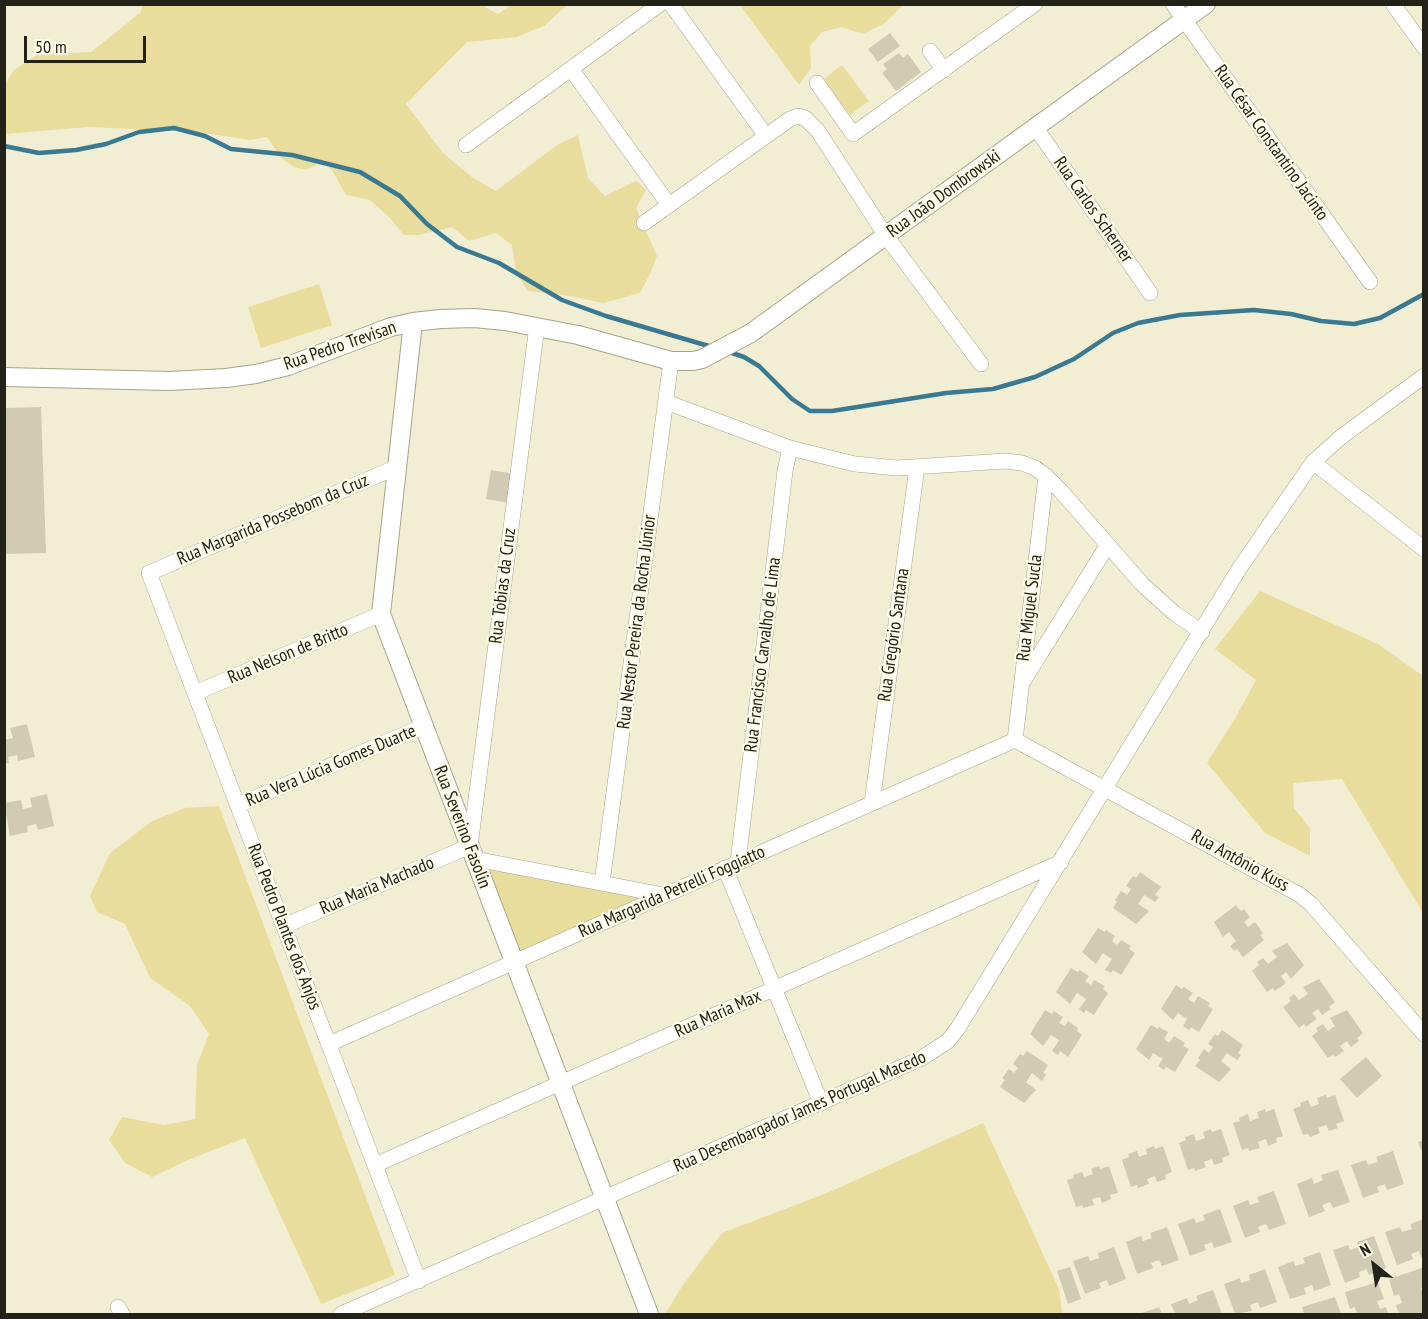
<!DOCTYPE html>
<html>
<head>
<meta charset="utf-8">
<style>
  body { margin:0 }
  #map { position:relative; width:1428px; height:1319px; overflow:hidden; background:#f2eed4; font-family:"PT Sans Narrow",sans-serif }
  canvas { display:block }
  .frame { position:absolute; inset:0; border:6px solid #232218; pointer-events:none }
  .north { position:absolute; left:1344px; top:1235px; width:60px; height:60px; -webkit-text-stroke:4px #fefbe6; paint-order:stroke; rotate:330deg; font-size:16px; font-weight:700; line-height:24px; text-align:center; color:#232218 }
  .north::after { content:''; display:block; margin:auto; width:21px; height:27px; background:#232218; clip-path:polygon(50% 0,100% 100%,50% 72%,0 100%) }
  .scale { position:absolute; left:24px; top:36px; width:122px; height:27px; box-sizing:border-box; border:3px solid #232218; border-top:0; padding-left:8px; font-size:18px; line-height:21px; white-space:nowrap; color:#232218; -webkit-text-stroke:4px #fefbe6; paint-order:stroke }
</style>
</head>
<body>
<div id="map">
<canvas width="1428" height="1319"></canvas>
<div class="frame"></div>
<div class="north">N</div>
<div class="scale">50 m</div>
</div>
<script>
const ctx = document.querySelector('canvas').getContext('2d');
ctx.lineJoin = 'round';
function paint(path, color) { ctx.fillStyle = color; ctx.fill(path, 'evenodd'); }
const poly = rows => new Path2D(rows.map(r => 'M' + r).join(''));
function trace(path, color, width, dash) { ctx.strokeStyle = color; ctx.lineWidth = width; ctx.lineCap = dash ? 'butt' : 'round'; ctx.setLineDash(dash || []); ctx.stroke(path); }
function drawText(font, color, halo, rows, align = 'center') {
  ctx.font = font + ' "PT Sans Narrow",sans-serif'; ctx.lineWidth = 4.5; ctx.setLineDash([]); ctx.textBaseline = 'middle'; ctx.strokeStyle = halo; ctx.fillStyle = color; for (const [text, x, y, turn = 0] of rows) {
    ctx.save(); ctx.translate(x, y); ctx.rotate((+turn || 0) * Math.PI / 180); ctx.textAlign = isNaN(turn) ? turn : align; if (halo) ctx.strokeText(text, 0, 0); ctx.fillText(text, 0, 0); ctx.restore();
  }
}
paint(poly([
  [479,4,498,14,511,5,567,5,544,26,517,37,467,42,406,104,443,153,473,178,496,191,557,145,578,135,588,178,605,196,636,181,646,190,636,208,657,256,651,272,640,293,603,303,570,296,528,291,516,273,512,245,496,233,469,241,452,227,419,235,404,235,389,217,370,200,346,195,333,172,324,161,306,170,294,167,281,158,267,137,250,140,197,132,89,127,5,134,5,84,14,70,37,55,91,52,140,13,143,5],
  [740,5,903,5,885,23,863,34,841,27,822,32,810,46,811,68,799,85],
  [842,65,869,101,850,115,823,80],
  [319,284,332,325,261,348,248,307],
  [1260,591,1378,644,1423,676,1423,913,1342,779,1293,783,1294,808,1310,828,1310,856,1265,833,1207,763,1237,715,1256,680,1215,649],
  [219,806,395,1275,321,1304,245,1138,190,1159,152,1177,125,1163,109,1140,122,1117,164,1125,195,1119,197,1065,209,1034,190,1006,150,978,125,924,97,912,90,896,110,853,152,821,185,808],
  [482,867,649,899,517,955],
  [983,1123,1059,1289,1062,1314,667,1314,666,1312,683,1285,722,1233,827,1193]
]), '#e8dd9c');
trace(poly([
  [4,146,39,153,76,150,106,144,139,132,174,128,205,136,231,149,292,155,360,172,400,196,427,224,457,247,499,263,562,300,606,316,712,347],
  [726,351,744,357,759,366,792,399,810,411,832,411,946,393,993,389,1035,377,1074,359,1113,333,1138,323,1180,315,1254,310,1291,314,1321,321,1354,324,1380,318,1424,294]
]), '#397a92', 4.5);
paint(poly([
  [890,33,900,46,878,62,868,49],
  [899,53,903,58,908,54,921,72,896,91,882,73,887,69,883,64],
  [41,407,46,553,4,554,4,408],
  [491,470,515,474,510,503,486,499],
  [27,724,35,757,18,761,17,755,8,757,9,763,4,764,4,740,13,738,10,728],
  [47,794,54,826,38,830,36,824,27,826,28,832,10,836,4,803,21,800,23,809,32,807,30,798],
  [1140,872,1161,887,1155,895,1159,897,1155,902,1144,895,1138,904,1149,911,1136,924,1113,908,1117,902,1115,900,1121,891,1127,895,1131,889,1126,886,1133,876,1136,878],
  [1236,905,1241,911,1244,909,1250,917,1244,922,1248,927,1255,922,1263,933,1260,935,1264,940,1243,957,1237,949,1234,951,1230,946,1236,941,1229,932,1223,937,1214,922],
  [1098,928,1105,932,1106,930,1115,936,1112,941,1117,945,1121,940,1131,946,1129,949,1135,953,1121,975,1113,970,1111,973,1105,970,1112,959,1103,953,1096,964,1082,952],
  [1287,943,1304,965,1291,979,1286,972,1281,976,1286,983,1275,991,1273,988,1267,992,1252,971,1259,965,1257,962,1263,958,1268,964,1277,957,1272,951],
  [1071,968,1078,972,1080,970,1089,976,1085,981,1091,985,1094,980,1105,986,1103,989,1108,993,1094,1015,1086,1010,1084,1013,1079,1009,1086,999,1077,993,1070,1004,1056,992],
  [1319,979,1335,1002,1329,1007,1331,1009,1322,1015,1318,1009,1312,1013,1317,1019,1306,1027,1304,1024,1299,1028,1283,1007,1291,1001,1289,998,1294,994,1299,1000,1308,994,1303,987],
  [1176,985,1182,989,1184,987,1193,993,1188,999,1194,1003,1198,996,1210,1003,1208,1006,1213,1009,1199,1032,1191,1027,1189,1030,1183,1026,1187,1019,1178,1013,1173,1020,1161,1009],
  [1045,1010,1052,1014,1054,1011,1063,1017,1059,1023,1065,1026,1068,1021,1078,1028,1077,1031,1082,1035,1068,1057,1060,1051,1058,1055,1052,1051,1059,1040,1051,1035,1043,1046,1030,1034],
  [1347,1010,1363,1033,1357,1038,1359,1041,1351,1047,1347,1041,1340,1046,1344,1051,1335,1057,1333,1055,1328,1058,1312,1036,1318,1031,1316,1028,1323,1024,1328,1031,1335,1026,1330,1018],
  [1151,1025,1158,1029,1159,1027,1168,1032,1164,1039,1169,1043,1174,1036,1185,1043,1183,1046,1189,1049,1175,1072,1166,1067,1164,1070,1158,1066,1163,1059,1153,1053,1149,1060,1136,1049],
  [1222,1030,1243,1045,1238,1053,1241,1055,1237,1060,1227,1053,1221,1061,1231,1069,1219,1082,1195,1066,1200,1060,1198,1058,1204,1049,1209,1053,1213,1047,1208,1044,1215,1034,1218,1036],
  [1027,1051,1048,1065,1043,1073,1046,1075,1042,1081,1032,1073,1026,1082,1036,1090,1024,1103,1000,1087,1005,1080,1002,1078,1009,1069,1014,1073,1018,1068,1013,1064,1020,1054,1023,1056],
  [1366,1057,1382,1076,1357,1098,1340,1079],
  [1326,1095,1327,1098,1335,1095,1344,1121,1336,1124,1338,1128,1329,1131,1326,1125,1318,1128,1320,1133,1310,1137,1308,1134,1303,1135,1293,1109,1301,1106,1300,1103,1308,1100,1311,1107,1319,1104,1317,1098],
  [1265,1109,1266,1112,1274,1109,1283,1136,1276,1138,1277,1142,1268,1146,1266,1139,1258,1142,1260,1148,1249,1151,1248,1148,1242,1150,1233,1123,1240,1121,1239,1118,1248,1114,1250,1121,1259,1118,1257,1112],
  [1211,1129,1212,1132,1221,1129,1230,1155,1222,1158,1223,1162,1214,1165,1212,1159,1204,1162,1206,1167,1195,1171,1194,1168,1188,1170,1179,1143,1186,1140,1185,1137,1194,1134,1196,1141,1205,1138,1203,1132],
  [1424,1140,1424,1155,1423,1155,1418,1142],
  [1154,1146,1155,1149,1163,1146,1172,1172,1165,1175,1166,1179,1157,1182,1155,1176,1147,1179,1149,1184,1138,1188,1137,1185,1131,1187,1122,1160,1129,1157,1128,1154,1137,1151,1139,1157,1147,1154,1146,1149],
  [1393,1151,1404,1184,1387,1190,1385,1184,1377,1187,1379,1192,1363,1198,1351,1165,1366,1160,1368,1165,1378,1162,1376,1157],
  [1099,1166,1100,1169,1109,1166,1118,1193,1110,1195,1111,1199,1102,1203,1100,1197,1092,1199,1094,1205,1083,1208,1082,1205,1076,1207,1067,1180,1074,1178,1073,1175,1082,1172,1084,1177,1093,1174,1091,1169],
  [1338,1170,1350,1202,1333,1208,1330,1202,1322,1205,1325,1211,1309,1217,1297,1184,1312,1178,1314,1184,1323,1180,1321,1175],
  [1274,1191,1286,1224,1269,1230,1266,1224,1258,1227,1260,1232,1245,1238,1233,1206,1248,1200,1250,1205,1259,1202,1257,1197],
  [1220,1209,1232,1242,1214,1248,1212,1242,1204,1245,1206,1250,1190,1256,1178,1224,1194,1218,1196,1223,1205,1220,1203,1215],
  [1424,1219,1424,1256,1421,1257,1419,1251,1411,1254,1413,1259,1397,1265,1385,1232,1400,1227,1402,1232,1412,1229,1410,1224],
  [1167,1227,1179,1260,1162,1266,1159,1260,1151,1263,1153,1268,1137,1274,1126,1242,1141,1236,1143,1241,1152,1238,1150,1233],
  [1374,1236,1386,1268,1369,1275,1366,1269,1359,1272,1360,1277,1345,1283,1333,1250,1348,1245,1350,1250,1359,1247,1357,1242],
  [1114,1247,1126,1279,1109,1286,1107,1280,1099,1283,1101,1288,1085,1294,1073,1261,1088,1256,1090,1261,1099,1258,1098,1253],
  [1320,1252,1331,1285,1314,1291,1312,1285,1304,1288,1306,1294,1290,1299,1278,1267,1294,1261,1295,1266,1305,1263,1303,1258],
  [1070,1267,1081,1299,1068,1304,1057,1271],
  [1422,1268,1424,1274,1424,1287,1421,1288,1424,1296,1424,1314,1399,1314,1396,1305,1402,1303,1399,1294,1394,1296,1389,1279],
  [1265,1269,1277,1302,1260,1308,1258,1302,1250,1305,1252,1311,1235,1314,1224,1284,1240,1278,1241,1283,1250,1280,1249,1275],
  [1378,1282,1384,1299,1377,1301,1380,1309,1386,1307,1388,1314,1357,1314,1355,1307,1350,1309,1345,1292],
  [1213,1290,1222,1314,1175,1314,1171,1304,1187,1298,1189,1304,1198,1300,1196,1296],
  [1335,1297,1341,1314,1304,1314,1302,1307],
  [1159,1307,1162,1314,1139,1314]
]), '#d0cbb2');
const minor = poly([
  [671,4,766,136],
  [1173,4,1370,282],
  [1393,4,1424,47],
  [930,51,944,70],
  [571,69,669,205],
  [817,83,853,134,1035,4],
  [1036,128,1150,293],
  [466,145,660,4],
  [644,223,790,119,798,116,805,118,818,131,886,236,981,364],
  [666,402,790,448,855,464,897,468,1005,461,1022,463,1035,468,1046,476,1060,490,1142,584,1174,613,1202,632],
  [1313,462,1424,549],
  [397,467,149,573,419,1281],
  [1024,680,1107,546],
  [195,693,381,614],
  [1015,740,1300,895,1311,904,1424,1034],
  [1015,740,1046,476],
  [872,803,917,467],
  [238,805,424,726],
  [475,859,664,895],
  [738,862,785,471,790,448],
  [725,868,821,1103],
  [602,883,671,361],
  [284,926,470,846,537,326],
  [329,1044,1015,740],
  [375,1165,1061,862],
  [118,1307,122,1314],
  [341,1314,922,1058,948,1041,958,1028,1239,569,1313,462,1341,437,1424,376]
]);
const tertiary = poly([
  [413,322,381,614,649,1314],
  [4,377,169,381,226,378,256,374,288,366,391,327,413,322,441,319,474,318,505,321,578,335,671,361,693,361,702,359,751,333,1206,4]
]);
trace(minor, '#a7a38a', 16);
trace(tertiary, '#a7a38a', 20);
trace(minor, '#fff', 15);
trace(tertiary, '#fff', 18);
drawText('18px', '#232218', '#fefbe6', [
  ["Rua César Constantino Jacinto",1271,143,55],
  ["Rua João Dombrowski",944,194,-36],
  ["Rua Carlos Scherner",1093,210,55],
  ["Rua Pedro Trevisan",340,346,-19],
  ["Rua Margarida Possebom da Cruz",273,520,-23],
  ["Rua Tobias da Cruz",503,586,-83],
  ["Rua Miguel Sucla",1030,608,-83],
  ["Rua Nestor Pereira da Rocha Júnior",637,622,-83],
  ["Rua Gregório Santana",894,635,-82],
  ["Rua Nelson de Britto",288,654,-23],
  ["Rua Francisco Carvalho de Lima",763,655,-83],
  ["Rua Vera Lúcia Gomes Duarte",331,766,-23],
  ["Rua Severino Fasolin",462,827,69],
  ["Rua Antônio Kuss",1240,861,29],
  ["Rua Maria Machado",377,886,-23],
  ["Rua Margarida Petrelli Foggiatto",672,892,-24],
  ["Rua Pedro Plantes dos Anjos",284,927,69],
  ["Rua Maria Max",718,1014,-24],
  ["Rua Desembargador James Portugal Macedo",800,1112,-24]
]);
</script>
</body>
</html>
